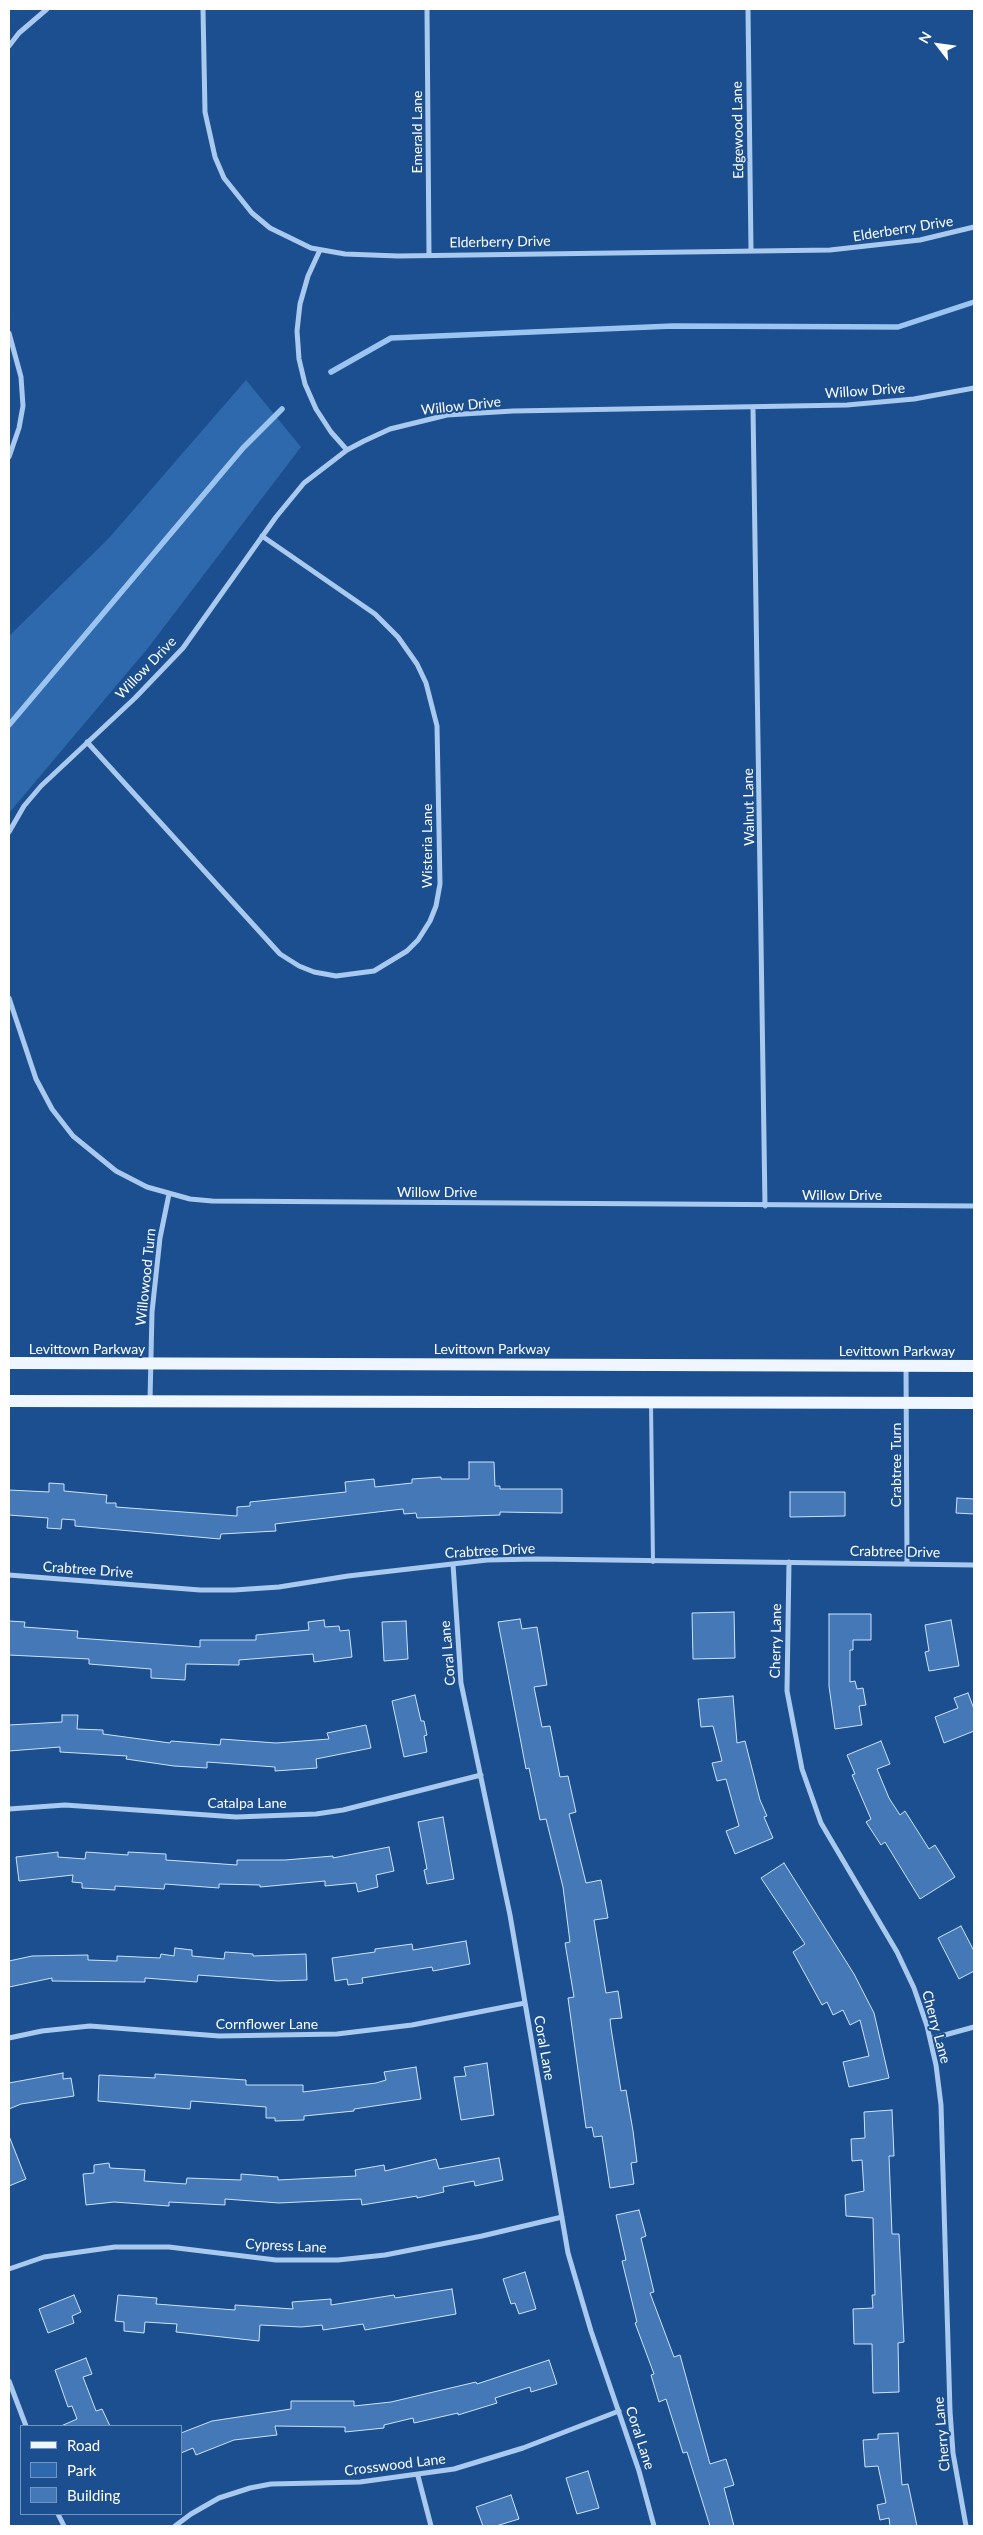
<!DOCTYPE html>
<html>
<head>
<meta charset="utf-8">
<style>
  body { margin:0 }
  #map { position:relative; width:983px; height:2535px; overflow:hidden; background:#1b4f8f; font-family:Lato,sans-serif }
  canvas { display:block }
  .frame { position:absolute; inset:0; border:10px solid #fff; pointer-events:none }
  .legend { position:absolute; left:20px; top:2425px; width:162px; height:90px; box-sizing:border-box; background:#1b4f8f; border:1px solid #7695bc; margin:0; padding:6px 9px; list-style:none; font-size:15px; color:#fff }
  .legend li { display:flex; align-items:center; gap:10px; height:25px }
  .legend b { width:25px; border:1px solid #7695bc }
  .north { position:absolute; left:913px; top:20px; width:50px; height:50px; -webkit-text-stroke:4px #1b4f8f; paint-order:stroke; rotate:300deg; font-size:14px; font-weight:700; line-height:20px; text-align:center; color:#fff }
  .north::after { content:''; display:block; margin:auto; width:18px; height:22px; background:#fff; clip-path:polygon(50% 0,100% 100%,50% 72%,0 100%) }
</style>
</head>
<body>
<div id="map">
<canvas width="983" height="2535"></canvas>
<div class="frame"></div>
<ul class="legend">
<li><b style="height:6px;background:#f0f6ff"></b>Road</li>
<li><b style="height:14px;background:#2e69ad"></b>Park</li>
<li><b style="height:14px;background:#4478b7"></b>Building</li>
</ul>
<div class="north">N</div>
</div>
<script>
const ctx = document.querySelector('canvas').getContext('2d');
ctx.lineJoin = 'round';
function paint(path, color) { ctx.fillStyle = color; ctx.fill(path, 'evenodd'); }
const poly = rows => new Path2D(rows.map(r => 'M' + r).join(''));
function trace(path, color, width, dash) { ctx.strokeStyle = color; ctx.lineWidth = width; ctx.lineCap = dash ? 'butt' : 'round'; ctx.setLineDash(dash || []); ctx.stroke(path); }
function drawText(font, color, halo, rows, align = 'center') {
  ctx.font = font + ' Lato,sans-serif'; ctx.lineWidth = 4; ctx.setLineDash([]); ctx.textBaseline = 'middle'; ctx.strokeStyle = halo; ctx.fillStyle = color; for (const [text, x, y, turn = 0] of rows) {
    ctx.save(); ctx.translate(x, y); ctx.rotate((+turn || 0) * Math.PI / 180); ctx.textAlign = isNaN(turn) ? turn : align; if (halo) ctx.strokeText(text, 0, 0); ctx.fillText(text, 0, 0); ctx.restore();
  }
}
paint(poly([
  [246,380,301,447,148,648,9,813,9,636,109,538]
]), '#2e69ad');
trace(poly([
  [331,372,391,338,673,326,898,327,974,302],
  [9,725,243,448,282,409]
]), '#9cc4f0', 5.5);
const building = poly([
  [469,1462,494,1462,495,1486,500,1486,500,1489,562,1489,562,1513,500,1512,500,1515,417,1518,416,1513,404,1514,403,1509,275,1524,276,1531,221,1534,220,1539,75,1526,75,1520,62,1519,61,1529,47,1528,48,1518,9,1515,9,1490,49,1492,49,1483,64,1484,64,1491,107,1495,106,1503,116,1503,116,1507,237,1516,237,1507,250,1506,250,1502,346,1492,345,1482,374,1479,375,1487,412,1483,412,1479,441,1477,441,1479,469,1479,469,1462],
  [790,1492,845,1492,845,1516,790,1517,790,1492],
  [957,1498,974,1499,974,1514,956,1513,957,1498],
  [734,1612,735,1658,693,1659,692,1613,734,1612],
  [829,1614,871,1614,871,1640,853,1640,853,1650,850,1650,850,1682,855,1681,857,1689,863,1688,866,1705,859,1706,862,1725,835,1729,829,1686,829,1614],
  [520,1619,522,1629,537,1627,547,1685,534,1687,542,1727,550,1726,560,1777,568,1776,576,1812,569,1814,586,1883,601,1880,608,1918,594,1920,606,1993,618,1991,622,2018,610,2019,611,2028,621,2091,626,2090,633,2131,637,2162,631,2163,634,2184,610,2188,602,2136,594,2137,592,2127,586,2128,568,1998,574,1997,565,1943,570,1942,563,1887,546,1819,540,1820,529,1768,526,1769,498,1622,520,1619],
  [324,1620,325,1627,339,1626,340,1631,349,1630,352,1657,314,1662,313,1654,239,1660,239,1665,186,1664,185,1680,151,1678,151,1669,89,1664,89,1659,9,1655,9,1621,25,1622,24,1627,78,1631,77,1638,200,1647,200,1640,256,1640,256,1635,309,1630,308,1622,324,1620],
  [951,1620,959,1666,929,1671,925,1652,929,1651,925,1625,951,1620],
  [406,1621,408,1659,384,1661,382,1622,406,1621],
  [968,1693,974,1709,974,1731,944,1743,935,1717,958,1708,954,1698,968,1693],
  [415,1695,421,1721,424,1721,427,1735,424,1736,427,1752,404,1757,392,1701,415,1695],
  [733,1696,737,1743,745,1741,760,1800,767,1816,764,1817,773,1838,735,1854,726,1831,739,1826,726,1779,717,1781,712,1763,722,1761,713,1726,701,1727,698,1699,733,1696],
  [62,1715,78,1715,77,1729,103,1730,103,1734,170,1743,171,1741,220,1745,221,1739,276,1743,329,1739,327,1733,366,1725,371,1748,316,1759,317,1768,275,1771,275,1767,207,1762,207,1768,174,1766,126,1759,127,1756,60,1752,60,1747,9,1751,9,1725,62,1722,62,1715],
  [881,1741,890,1764,877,1769,889,1798,900,1815,905,1811,929,1849,935,1845,955,1877,920,1899,885,1842,881,1845,866,1822,871,1819,852,1775,855,1774,847,1755,881,1741],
  [443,1817,454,1879,427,1884,424,1870,427,1869,418,1822,443,1817],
  [389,1847,394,1871,376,1875,378,1887,358,1892,356,1883,325,1886,325,1881,260,1887,260,1885,219,1884,219,1888,165,1884,164,1889,115,1886,115,1890,82,1888,82,1883,72,1882,73,1875,19,1881,16,1857,58,1852,58,1857,85,1859,86,1852,128,1855,128,1852,166,1854,166,1860,237,1865,237,1860,285,1860,333,1856,333,1858,389,1847],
  [784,1863,854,1974,874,2013,889,2078,849,2087,843,2062,869,2056,860,2020,850,2025,843,2010,833,2015,827,2002,822,2005,793,1952,805,1944,761,1878,784,1863],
  [961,1926,974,1951,974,1971,959,1979,938,1938,961,1926],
  [466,1941,470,1964,433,1971,432,1967,362,1978,363,1983,348,1985,347,1979,335,1981,332,1958,375,1952,375,1949,412,1944,413,1950,466,1941],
  [175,1948,192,1950,192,1956,224,1959,225,1952,253,1954,253,1956,306,1954,307,1980,278,1981,198,1975,197,1982,145,1978,145,1982,52,1981,52,1978,9,1987,9,1961,32,1956,88,1955,88,1960,117,1961,117,1956,160,1958,161,1954,174,1956,175,1948],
  [487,2063,494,2115,461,2120,454,2077,466,2076,464,2067,487,2063],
  [416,2067,421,2099,354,2109,354,2111,304,2116,304,2120,275,2121,275,2118,266,2118,266,2107,191,2101,190,2109,98,2101,99,2075,155,2078,155,2074,246,2080,246,2085,303,2085,303,2092,376,2083,386,2080,384,2072,416,2067],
  [63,2073,63,2079,71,2078,74,2096,21,2104,9,2109,9,2083,63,2073],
  [892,2110,894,2156,889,2156,892,2234,899,2234,904,2342,898,2343,899,2392,873,2393,872,2344,854,2344,853,2309,873,2308,872,2295,875,2295,873,2218,846,2216,845,2195,864,2191,862,2160,852,2161,851,2139,865,2138,864,2112,892,2110],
  [9,2136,26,2179,9,2186,9,2136],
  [499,2158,503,2180,475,2186,474,2181,443,2187,444,2192,417,2198,417,2196,362,2205,361,2199,279,2203,225,2199,225,2205,169,2202,169,2206,114,2202,86,2205,83,2174,94,2173,94,2165,109,2163,110,2168,145,2170,144,2181,186,2184,187,2178,241,2180,241,2174,278,2177,278,2180,356,2176,355,2170,384,2165,385,2171,436,2159,439,2169,499,2158],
  [639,2210,646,2236,641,2238,654,2292,650,2293,674,2357,680,2355,710,2464,726,2459,734,2485,724,2488,734,2526,710,2526,687,2452,683,2453,666,2399,659,2402,651,2375,654,2374,635,2323,637,2322,622,2261,626,2260,616,2215,639,2210],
  [525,2272,536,2309,519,2314,515,2303,511,2304,503,2279,525,2272],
  [452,2289,456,2314,365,2330,363,2324,323,2330,322,2325,301,2327,260,2325,259,2341,176,2332,177,2324,145,2322,144,2333,124,2331,124,2322,115,2321,118,2295,157,2298,156,2304,235,2310,235,2305,293,2309,292,2302,331,2299,331,2305,394,2295,395,2298,452,2289],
  [74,2295,81,2312,72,2316,74,2323,48,2333,39,2309,74,2295],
  [86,2358,92,2374,83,2377,96,2411,102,2409,110,2426,61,2426,77,2419,72,2406,68,2407,55,2370,86,2358],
  [549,2360,557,2384,531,2392,530,2387,495,2398,497,2403,458,2415,458,2413,414,2423,413,2418,384,2425,384,2428,345,2432,345,2427,275,2426,277,2435,234,2440,196,2455,193,2448,181,2453,181,2433,212,2421,291,2409,291,2401,354,2401,354,2406,391,2402,476,2382,477,2384,549,2360],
  [898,2433,902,2485,908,2484,917,2526,890,2526,889,2518,880,2520,877,2505,886,2503,878,2466,865,2467,863,2440,878,2439,878,2434,898,2433],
  [588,2471,599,2508,577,2514,566,2478,588,2471],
  [511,2495,519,2519,496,2526,483,2526,476,2507,511,2495]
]);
paint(building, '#4478b7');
trace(building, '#cfe3fa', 1);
trace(poly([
  [651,1404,653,1562]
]), '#a9c9ee', 4);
trace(poly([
  [203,9,205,112,215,157,224,178,252,213,270,228,311,248,345,254,398,256,830,250,920,240,974,227],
  [427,9,429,255],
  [748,9,751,250],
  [9,46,19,33,47,9],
  [320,250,308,276,300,304,297,331,299,359,305,384,316,409,331,432,347,450],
  [9,333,21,377,23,406,19,428,9,457],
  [753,408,765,1206],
  [87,742,280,954,299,966,314,972,336,976,374,971,407,951,418,940,430,921,436,906,440,884,437,726,426,683,417,664,398,637,375,614,262,536],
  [9,832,24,806,41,786,135,698,183,648,276,517,304,483,347,450,364,441,390,429,447,415,513,411,847,405,914,399,974,388],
  [9,998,36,1079,52,1109,73,1136,116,1171,147,1187,190,1199,212,1201,974,1206],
  [906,1366,907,1563],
  [150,1400,152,1312,160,1238,169,1194],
  [789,1562,787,1691,802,1769,821,1823,897,1952,914,1988,927,2026,936,2065,941,2105,950,2411,953,2453,966,2526],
  [453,1564,461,1683,510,1915,568,2253,591,2331,639,2471,654,2526],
  [9,1575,200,1590,234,1590,279,1587,348,1576,487,1560,537,1559,974,1565],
  [9,1809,65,1805,236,1817,316,1814,343,1810,481,1775],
  [9,2038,42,2031,90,2026,219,2036,337,2034,412,2025,525,2003],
  [930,2039,974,2027],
  [9,2269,44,2257,115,2247,169,2247,276,2260,338,2260,385,2255,482,2236,562,2217],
  [9,2381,26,2426],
  [418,2476,431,2526],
  [58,2514,64,2526],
  [175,2526,191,2514,219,2498,250,2488,271,2484,360,2482,454,2469,523,2448,619,2411]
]), '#a9c9ee', 5);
trace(poly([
  [9,1363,974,1366],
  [9,1401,974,1403]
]), '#f0f6ff', 12);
drawText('14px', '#fff', '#1b4f8f', [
  ["Edgewood Lane",738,130,-91],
  ["Emerald Lane",417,132,-90],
  ["Elderberry Drive",903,229,-9],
  ["Elderberry Drive",500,242,-1],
  ["Willow Drive",865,391,-4],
  ["Willow Drive",461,406,-6],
  ["Willow Drive",146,668,-46],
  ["Walnut Lane",749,807,-91],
  ["Wisteria Lane",427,846,-90],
  ["Willow Drive",437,1192],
  ["Willow Drive",842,1195],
  ["Willowood Turn",146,1277,-84],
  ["Levittown Parkway",87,1349],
  ["Levittown Parkway",492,1349],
  ["Levittown Parkway",897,1351],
  ["Crabtree Turn",896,1465,-90],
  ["Crabtree Drive",490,1551,-3],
  ["Crabtree Drive",895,1552,1],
  ["Crabtree Drive",88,1570,4],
  ["Cherry Lane",776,1641,-89],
  ["Coral Lane",448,1653,-95],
  ["Catalpa Lane",247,1803],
  ["Cornflower Lane",267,2024],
  ["Cherry Lane",936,2027,75],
  ["Coral Lane",544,2048,80],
  ["Cypress Lane",286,2246,3],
  ["Cherry Lane",942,2434,-95],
  ["Coral Lane",640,2438,72],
  ["Crosswood Lane",395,2465,-7]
]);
</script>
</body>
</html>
